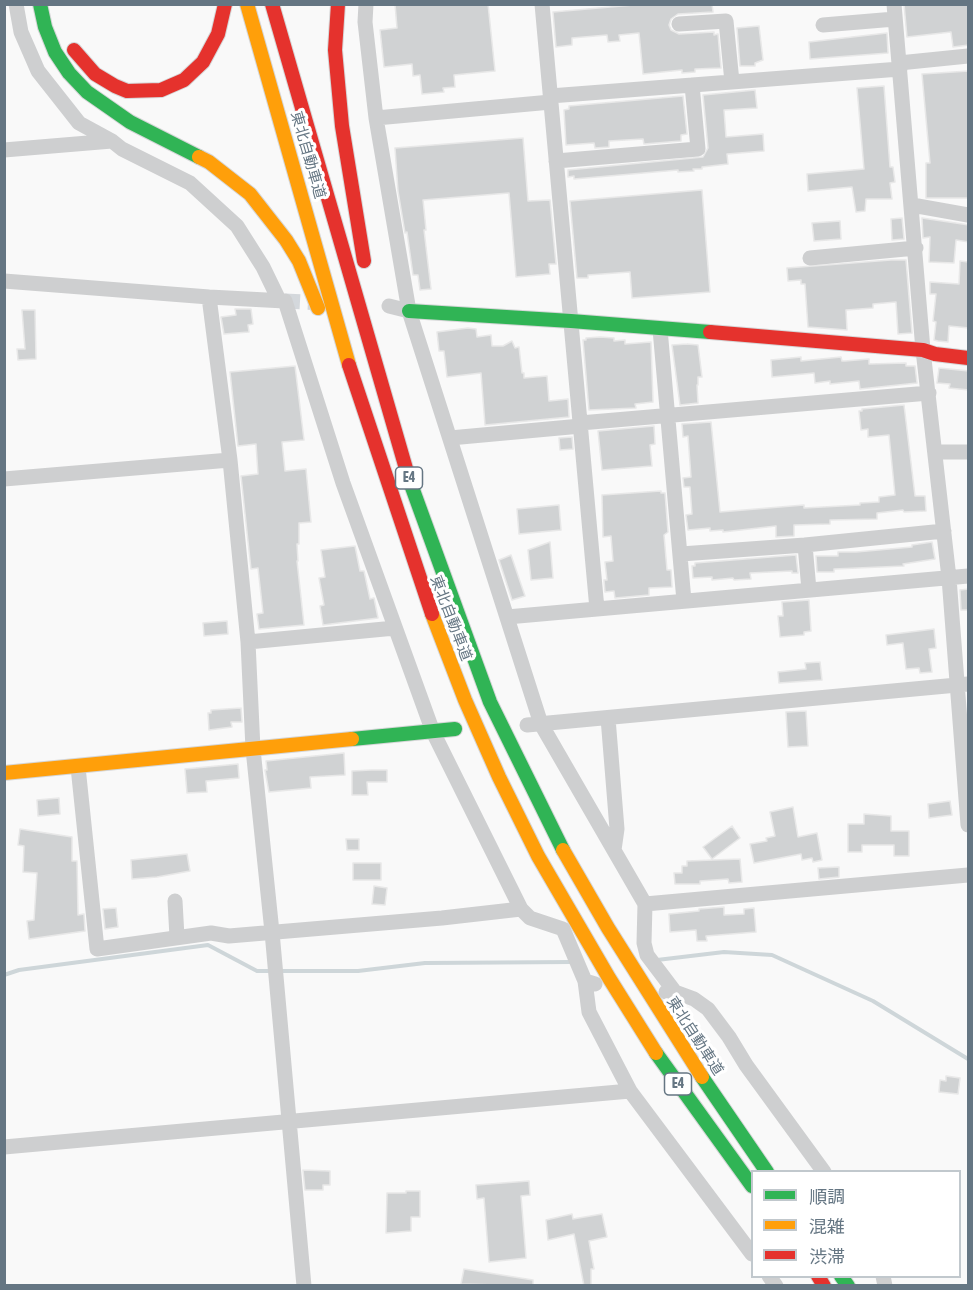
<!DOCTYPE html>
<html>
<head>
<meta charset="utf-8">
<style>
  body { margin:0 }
  #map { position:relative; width:973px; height:1290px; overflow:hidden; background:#f9f9f9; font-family:"Asap Condensed","Noto Sans JP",sans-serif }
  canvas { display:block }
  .frame { position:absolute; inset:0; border:6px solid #657683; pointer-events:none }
  .legend { position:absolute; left:751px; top:1170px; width:210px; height:108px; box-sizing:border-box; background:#fff; border:2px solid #c1c8cd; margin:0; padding:8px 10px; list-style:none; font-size:18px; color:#657683 }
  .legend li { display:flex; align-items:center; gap:12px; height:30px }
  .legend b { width:30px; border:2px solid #c1c8cd }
</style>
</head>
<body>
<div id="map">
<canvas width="973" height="1290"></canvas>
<div class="frame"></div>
<ul class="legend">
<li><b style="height:8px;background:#30b455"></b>順調</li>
<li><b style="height:8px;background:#ff9f0a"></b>混雑</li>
<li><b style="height:8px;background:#e5322d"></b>渋滞</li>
</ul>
</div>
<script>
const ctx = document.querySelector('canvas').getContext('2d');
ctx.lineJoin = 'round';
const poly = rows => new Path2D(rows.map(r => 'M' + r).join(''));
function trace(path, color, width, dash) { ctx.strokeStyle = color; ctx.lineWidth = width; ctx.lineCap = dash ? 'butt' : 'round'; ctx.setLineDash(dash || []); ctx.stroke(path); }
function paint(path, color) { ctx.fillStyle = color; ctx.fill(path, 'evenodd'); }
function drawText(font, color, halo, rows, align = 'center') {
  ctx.font = font + ' "Asap Condensed","Noto Sans JP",sans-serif'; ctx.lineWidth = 6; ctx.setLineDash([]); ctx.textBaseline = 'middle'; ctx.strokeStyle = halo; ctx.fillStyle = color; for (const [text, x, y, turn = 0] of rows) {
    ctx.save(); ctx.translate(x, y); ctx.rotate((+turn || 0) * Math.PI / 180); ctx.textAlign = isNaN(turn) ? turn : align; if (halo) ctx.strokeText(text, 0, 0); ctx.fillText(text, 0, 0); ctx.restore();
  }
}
trace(poly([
  [657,960,724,952,772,955,873,1001,968,1059],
  [280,971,358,971,425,963,572,962],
  [4,975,19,970,208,945,257,971,273,971]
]), '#ced6d9', 4);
const building = poly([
  [395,4,488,4,495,71,454,75,455,87,443,88,444,92,422,94,420,75,413,76,412,64,384,67,380,30,397,28,395,4],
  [645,4,712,4,713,12,678,14,671,19,669,25,671,30,679,34,714,32,714,35,718,34,721,68,695,69,695,72,682,73,682,70,643,74,639,33,619,35,620,41,608,42,607,35,572,38,572,45,556,47,553,12,645,4],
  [904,4,969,4,969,45,953,47,951,32,907,37,904,4],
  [759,26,763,60,755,63,755,66,740,66,737,28,759,26],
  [887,33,888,53,810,59,809,42,887,33],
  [969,71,969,198,926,198,926,163,930,163,922,74,969,71],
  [884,86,890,167,893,167,895,182,890,183,892,199,866,199,865,211,856,212,852,187,808,191,807,174,864,169,857,88,884,86],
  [755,90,757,108,724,110,726,137,763,134,764,151,727,154,728,164,702,167,702,169,693,169,694,171,678,172,678,170,574,179,574,176,568,177,568,170,703,157,708,148,703,95,755,90],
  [683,96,687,134,681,135,681,141,644,144,643,139,609,141,609,147,595,148,594,143,566,145,564,110,569,109,569,106,683,96],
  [523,138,528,201,550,200,556,264,549,264,550,274,516,277,509,193,423,200,426,230,424,230,431,289,420,290,418,275,413,275,407,232,405,233,398,191,395,148,523,138],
  [702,190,710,292,632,298,630,272,588,275,588,278,577,278,570,201,702,190],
  [902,218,904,239,892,240,891,219,902,218],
  [922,218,969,225,969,242,956,240,954,263,929,262,930,237,923,238,922,218],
  [840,221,841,239,814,241,812,223,840,221],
  [891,260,906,260,912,333,898,334,896,302,873,304,873,308,846,310,847,330,808,327,805,284,801,284,801,280,788,281,787,268,891,260],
  [960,261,969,262,969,328,949,326,948,342,938,341,934,340,936,322,933,321,936,294,930,294,930,282,959,284,960,261],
  [235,309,251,309,253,324,248,325,249,332,224,334,221,317,236,315,235,309],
  [22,310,35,310,36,359,18,360,17,349,25,349,22,310],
  [468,328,476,329,477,337,491,335,492,346,503,346,512,341,515,348,519,347,522,373,524,373,524,378,547,376,549,401,568,399,569,417,485,425,481,373,447,377,444,351,439,351,437,332,468,328],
  [600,337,614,338,614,341,625,340,625,344,651,342,653,402,635,404,636,408,589,410,583,340,586,340,586,338,600,337],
  [687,344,698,345,702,377,698,377,698,385,697,385,698,403,680,405,672,345,687,344],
  [801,357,801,361,841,357,842,361,845,361,869,359,869,364,906,363,906,366,915,366,917,383,860,389,859,381,830,384,830,381,815,383,814,373,772,377,771,360,801,357],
  [295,366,304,440,282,442,285,471,306,469,311,522,299,523,299,544,297,544,298,561,297,561,304,625,259,629,257,614,263,613,258,568,251,569,241,476,258,474,256,444,238,446,230,372,295,366],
  [939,368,969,371,969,390,949,388,950,384,937,383,939,368],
  [904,405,915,496,925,496,926,511,904,512,903,510,877,513,877,519,830,520,830,524,794,525,794,536,776,537,776,526,723,532,723,530,710,531,710,528,688,530,686,515,692,514,690,487,684,487,683,478,691,477,688,436,683,437,682,424,711,422,720,512,804,505,804,508,860,505,860,503,879,502,879,497,895,495,889,435,868,437,868,429,861,430,859,411,862,411,862,409,904,405],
  [654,426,655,444,650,445,652,466,602,470,598,431,654,426],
  [572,437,573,449,560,450,559,438,572,437],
  [661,491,661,493,665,493,668,532,664,535,667,570,671,570,672,587,649,588,649,595,615,598,614,591,605,592,604,580,607,580,605,562,613,561,611,536,603,537,602,495,661,491],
  [559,505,561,530,519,534,517,509,559,505],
  [550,542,553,578,531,580,528,550,550,542],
  [932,542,935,559,903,564,904,566,834,569,834,572,817,572,816,556,838,556,838,552,856,552,912,547,912,545,932,542],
  [355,546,360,571,364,571,370,599,374,598,378,618,323,625,320,606,324,605,319,578,325,577,321,550,355,546],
  [511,555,525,596,512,600,499,560,511,555],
  [796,555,798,573,792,573,792,571,750,573,751,579,734,580,733,578,712,580,712,577,693,578,692,566,695,566,695,563,796,555],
  [969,589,969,610,961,610,960,590,969,589],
  [809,600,811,631,804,632,804,635,780,637,778,616,783,616,782,602,809,600],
  [227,621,228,634,204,636,203,623,227,621],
  [934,629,936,648,929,649,932,672,920,673,919,668,906,669,903,643,887,645,886,635,934,629],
  [820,662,822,680,779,683,778,672,806,669,805,663,820,662],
  [241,708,242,722,231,722,232,727,209,730,208,713,211,713,211,710,241,708],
  [806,711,808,746,788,747,786,712,806,711],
  [344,753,345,775,310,777,311,788,269,792,265,770,267,770,266,761,344,753],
  [238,764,239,778,206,781,207,792,187,793,185,769,238,764],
  [371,770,387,770,387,782,367,782,368,795,352,795,352,771,371,770],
  [59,798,60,814,38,816,37,800,59,798],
  [950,801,952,815,929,818,928,804,950,801],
  [793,807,798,837,817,833,822,860,813,862,812,858,802,860,801,854,754,863,750,844,767,841,766,838,775,836,770,812,793,807],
  [864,814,891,816,891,831,909,831,909,856,894,856,894,845,862,845,862,852,848,852,848,824,864,824,864,814],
  [732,826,740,838,712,859,703,847,732,826],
  [20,829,72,837,72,861,77,861,78,915,84,914,85,931,29,939,27,921,34,920,37,873,23,872,24,846,18,845,20,829],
  [346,839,359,839,359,850,347,850,346,839],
  [187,854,190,871,157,877,132,879,131,860,187,854],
  [740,859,742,882,729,883,728,879,700,881,700,884,675,884,674,873,682,873,682,866,687,866,687,861,740,859],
  [353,863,381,863,381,880,353,880,353,863],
  [839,867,839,877,819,879,818,868,839,867],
  [374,886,387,888,385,905,372,904,374,886],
  [724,907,724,915,744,914,744,909,754,908,756,932,706,936,707,941,697,941,696,930,670,932,669,914,699,911,699,909,724,907],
  [116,908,118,927,105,929,103,909,116,908],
  [946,1076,960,1078,958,1094,939,1092,940,1080,946,1081,946,1076],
  [303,1170,330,1171,330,1185,323,1185,323,1190,305,1190,303,1170],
  [529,1181,530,1195,521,1196,526,1258,489,1262,484,1198,477,1199,476,1185,529,1181],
  [406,1191,420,1191,420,1217,411,1217,411,1231,386,1233,387,1193,406,1193,406,1191],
  [572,1214,573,1219,602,1214,607,1237,589,1241,594,1269,591,1269,591,1286,584,1286,574,1234,548,1240,546,1220,572,1214],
  [464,1269,533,1280,533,1286,461,1284,464,1269]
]);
paint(building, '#d0d2d3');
trace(building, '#e8e8e8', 1.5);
trace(poly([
  [285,301,320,303]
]), '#d4d8dc', 15, [15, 8]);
const fast = poly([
  [40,4,45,27,55,52,69,73,87,92,130,122,199,157],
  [409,311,571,321,710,332],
  [409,479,490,702,563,850],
  [352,739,455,729],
  [656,1053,752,1186],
  [702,1077,767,1172],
  [841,1276,848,1286]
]);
const slow = poly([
  [247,4,349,365],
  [199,157,209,162,250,194,286,240,299,261,318,308],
  [432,614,465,700,499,777,538,856,609,978,656,1053],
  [4,773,352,739],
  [563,850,608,928,702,1077]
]);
const jam = poly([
  [272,4,409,479],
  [338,4,335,50,342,126,364,261],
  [74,50,95,74,115,86,127,91,161,90,184,80,203,62,218,34,225,4],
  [710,332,923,350,935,354,968,358],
  [349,365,432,614],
  [818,1276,824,1286]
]);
trace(fast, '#d5d6d7', 16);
trace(slow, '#d5d6d7', 16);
trace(jam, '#d5d6d7', 16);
trace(poly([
  [16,4,21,32,38,71,79,123,112,141,122,149,190,183,237,226,263,267,279,300],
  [366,4,365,22,376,118,409,311,541,724,645,904,644,943,647,955,675,992],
  [542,4,597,609],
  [894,4,923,350,949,578,968,825],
  [679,24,726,21,732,82],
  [823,25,895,19],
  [899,63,968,56],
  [550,96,900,69],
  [376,118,551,102],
  [4,150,112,141],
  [556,161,698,149,692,85],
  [912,205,968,215],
  [810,258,916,248],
  [4,281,209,297,285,301,343,483,433,732,521,909,530,918,563,929,585,981],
  [209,297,230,460,248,642,253,749,272,932,304,1286],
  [389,306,409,311],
  [660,329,684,601],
  [580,423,929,393],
  [450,438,581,426],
  [936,452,968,452],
  [4,479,230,460],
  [805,545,944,531],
  [681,554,805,545,809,590],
  [507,617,968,576],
  [248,642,395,628],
  [608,718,617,829,614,850],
  [527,725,968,684],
  [78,767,97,949,211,933,229,936,442,918,521,909],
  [175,901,177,937],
  [645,904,968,875],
  [595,984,585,981,589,1012,630,1091,752,1254],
  [666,992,675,992,694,999,708,1009,729,1037,746,1065,824,1172],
  [4,1147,630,1091],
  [769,1276,776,1286],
  [883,1276,885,1286]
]), '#cecfd0', 15);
trace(fast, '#30b455', 14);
trace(slow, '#ff9f0a', 14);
trace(jam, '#e5322d', 14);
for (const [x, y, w] of [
  [409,478,27],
  [678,1084,27]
]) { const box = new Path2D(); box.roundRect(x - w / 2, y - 11, w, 22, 4.5); ctx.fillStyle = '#fff'; ctx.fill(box); trace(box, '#657683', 1.5); }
drawText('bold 14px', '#657683', null, [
  ["E4",409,478],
  ["E4",678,1084]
]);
drawText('15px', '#657683', '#fff', [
  ["東北自動車道",308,155,74],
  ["東北自動車道",451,618,69],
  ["東北自動車道",695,1036,57]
]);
</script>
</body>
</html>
